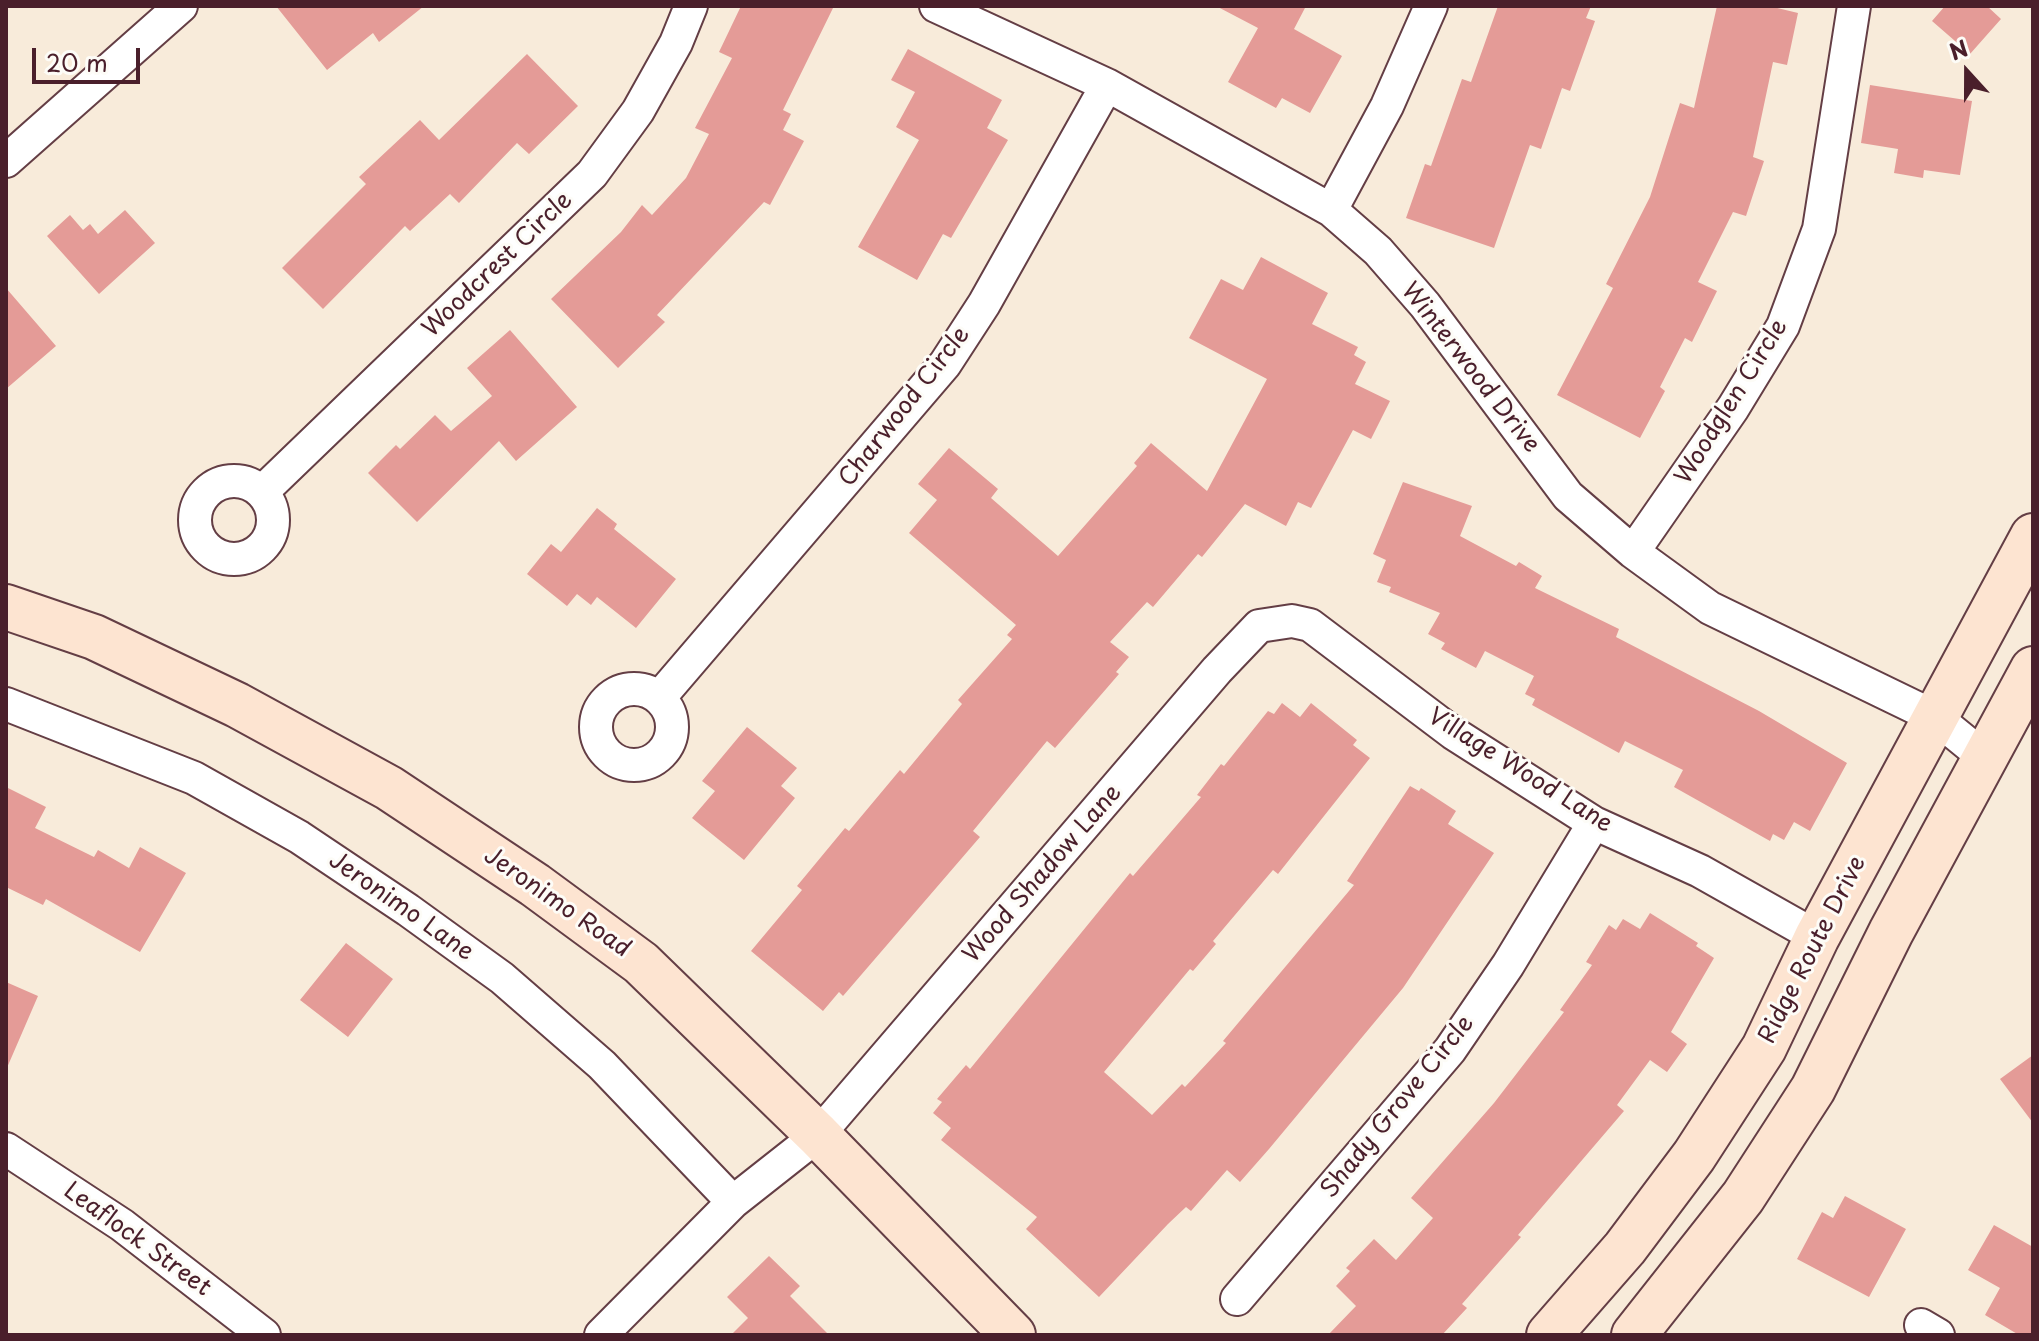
<!DOCTYPE html>
<html>
<head>
<meta charset="utf-8">
<style>
  body { margin:0 }
  #map { position:relative; width:2039px; height:1341px; overflow:hidden; background:#f8ebda; font-family:"Playpen Sans",sans-serif }
  canvas { display:block }
  .frame { position:absolute; inset:0; border:8px solid #4a1f2b; pointer-events:none }
  .north { position:absolute; left:1927px; top:32px; width:80px; height:80px; -webkit-text-stroke:6px #fdfcf7; paint-order:stroke; rotate:339deg; font-size:22px; font-weight:700; line-height:32px; text-align:center; color:#4a1f2b }
  .north::after { content:''; display:block; margin:auto; width:28px; height:36px; background:#4a1f2b; clip-path:polygon(50% 0,100% 100%,50% 72%,0 100%) }
  .scale { position:absolute; left:32px; top:48px; width:108px; height:36px; box-sizing:border-box; border:4px solid #4a1f2b; border-top:0; padding-left:10px; font-size:24px; line-height:28px; white-space:nowrap; color:#4a1f2b; -webkit-text-stroke:6px #fdfcf7; paint-order:stroke }
</style>
</head>
<body>
<div id="map">
<canvas width="2039" height="1341"></canvas>
<div class="frame"></div>
<div class="north">N</div>
<div class="scale">20 m</div>
</div>
<script>
const ctx = document.querySelector('canvas').getContext('2d');
ctx.lineJoin = 'round';
function paint(path, color) { ctx.fillStyle = color; ctx.fill(path, 'evenodd'); }
const poly = rows => new Path2D(rows.map(r => 'M' + r).join(''));
function trace(path, color, width, dash) { ctx.strokeStyle = color; ctx.lineWidth = width; ctx.lineCap = dash ? 'butt' : 'round'; ctx.setLineDash(dash || []); ctx.stroke(path); }
function drawText(font, color, halo, rows, align = 'center') {
  ctx.font = font + ' "Playpen Sans",sans-serif'; ctx.lineWidth = 6; ctx.setLineDash([]); ctx.textBaseline = 'middle'; ctx.strokeStyle = halo; ctx.fillStyle = color; for (const [text, x, y, turn = 0] of rows) {
    ctx.save(); ctx.translate(x, y); ctx.rotate((+turn || 0) * Math.PI / 180); ctx.textAlign = isNaN(turn) ? turn : align; if (halo) ctx.strokeText(text, 0, 0); ctx.fillText(text, 0, 0); ctx.restore();
  }
}
paint(poly([
  [276,6,424,6,379,42,373,33,327,70],
  [741,6,834,6,783,110,791,114,783,130,804,141,770,205,764,202,657,315,665,322,618,368,551,299,621,232,642,205,652,215,686,178,709,134,695,128,732,58,719,52],
  [1216,6,1306,6,1294,29,1342,56,1310,113,1282,98,1276,108,1228,82,1258,28],
  [1498,6,1591,6,1586,18,1595,21,1570,91,1562,88,1541,149,1530,145,1494,248,1406,218,1425,164,1431,166,1462,79,1471,82],
  [1717,6,1769,6,1798,13,1787,65,1773,62,1753,157,1764,161,1746,216,1733,212,1698,282,1717,291,1692,342,1685,338,1660,387,1665,391,1640,438,1557,395,1613,288,1606,284,1650,197,1680,103,1694,108],
  [1945,6,1987,6,2001,19,1970,54,1932,21],
  [908,49,1002,100,987,128,1008,140,951,238,943,234,917,280,858,247,919,140,896,127,915,92,891,80],
  [527,54,578,106,529,154,517,143,459,203,450,194,410,231,405,226,323,309,282,268,366,184,359,177,420,120,439,140],
  [1870,85,1972,101,1960,175,1924,170,1923,178,1894,173,1898,149,1861,143],
  [125,210,155,243,99,294,47,236,70,215,83,230,90,224,98,234],
  [1261,257,1328,293,1312,324,1358,347,1354,355,1366,362,1355,384,1390,401,1371,439,1353,430,1311,508,1298,502,1286,526,1245,504,1202,557,1198,554,1153,607,1147,602,1110,642,1129,657,1116,672,1119,674,1055,748,1047,741,973,831,980,837,843,996,839,992,823,1011,751,951,802,890,797,886,845,828,849,831,900,770,904,774,962,704,958,700,1012,639,1007,635,1016,625,909,533,937,500,918,484,949,448,998,489,991,498,1058,556,1137,466,1134,463,1151,443,1207,491,1267,379,1189,338,1221,279,1243,290],
  [6,288,56,346,6,389],
  [510,330,577,407,516,461,499,441,417,522,368,473,396,445,400,449,435,415,451,431,492,396,467,368],
  [1403,482,1472,506,1460,536,1516,566,1519,562,1542,576,1535,588,1619,629,1616,637,1759,711,1847,763,1810,831,1794,822,1784,840,1773,834,1770,841,1674,787,1683,770,1625,741,1619,753,1532,705,1535,699,1525,694,1534,676,1485,651,1476,668,1441,649,1445,643,1428,634,1440,613,1389,592,1391,587,1377,582,1386,560,1373,554],
  [597,508,617,524,614,529,676,579,636,628,597,597,591,605,577,594,567,606,527,574,551,544,561,552],
  [1282,703,1300,717,1311,703,1357,740,1353,745,1370,758,1278,874,1273,870,1213,941,1216,944,1193,971,1190,969,1104,1072,1152,1115,1182,1084,1185,1087,1226,1043,1223,1041,1354,885,1347,881,1410,786,1419,791,1421,788,1456,811,1448,824,1494,853,1403,988,1269,1149,1240,1182,1227,1170,1191,1211,1186,1207,1168,1224,1099,1297,1026,1229,1037,1217,941,1140,951,1128,933,1113,942,1102,937,1099,966,1065,970,1069,1130,873,1133,876,1201,797,1197,795,1221,764,1224,766,1268,711,1274,714],
  [747,727,797,768,781,786,795,798,744,860,692,818,715,791,702,781],
  [6,787,46,807,35,828,94,857,98,850,129,868,140,847,186,873,140,952,46,899,43,905,6,887],
  [1650,913,1698,943,1696,946,1714,958,1671,1032,1687,1044,1667,1072,1650,1060,1617,1105,1624,1111,1518,1235,1521,1237,1462,1304,1467,1308,1442,1335,1328,1335,1356,1306,1336,1286,1350,1271,1346,1268,1374,1239,1396,1260,1433,1218,1411,1198,1494,1103,1564,1012,1560,1010,1592,965,1586,962,1609,925,1616,930,1623,919,1640,929],
  [346,943,393,979,348,1037,300,1000],
  [6,982,38,996,6,1070],
  [2033,1055,2033,1123,2000,1079],
  [1845,1196,1906,1229,1869,1297,1797,1259,1822,1212,1833,1218],
  [1994,1225,2033,1247,2033,1335,2019,1335,1985,1315,2000,1288,1968,1270],
  [769,1256,800,1286,790,1296,829,1335,731,1335,748,1318,727,1297]
]), '#e49b97');
const street = poly([
  [936,6,1107,85,1331,210,1378,251,1425,305,1568,496,1633,552,1710,608,1935,717,1984,757],
  [6,161,181,6],
  [1331,210,1387,106,1431,6],
  '195 520a39 39 0 1 1 78 0a39 39 0 1 1-78 0Z',
  [263,491,592,174,638,111,676,43,691,6],
  [1633,552,1733,408,1783,326,1819,229,1854,6],
  '596 727a38 38 0 1 1 76 0a38 38 0 1 1-76 0Z',
  [659,698,945,364,984,304,1107,85],
  [6,704,194,778,299,837,408,910,502,978,602,1065,733,1202],
  [6,1149,122,1225,264,1335],
  [1237,1299,1450,1050,1508,965,1594,823],
  [1921,1325,1938,1335],
  [601,1335,733,1202,818,1135,1217,670,1259,626,1292,621,1310,625,1453,733,1594,823,1700,871,1817,937]
]);
const secondary = poly([
  [6,607,94,637,237,705,389,788,535,885,641,963,818,1135,1013,1335],
  [1549,1335,1625,1248,1694,1156,1764,1048,1817,937,2033,536],
  [1634,1335,1743,1197,1813,1089,1891,932,2033,669]
]);
trace(street, '#643e45', 36);
trace(secondary, '#643e45', 48);
trace(street, '#fff', 32);
trace(secondary, '#fde4d1', 44);
drawText('24px', '#4a1f2b', '#fdfcf7', [
  ["Woodcrest Circle",498,265,-44],
  ["Winterwood Drive",1470,368,52],
  ["Woodglen Circle",1732,402,-58],
  ["Charwood Circle",905,407,-52],
  ["Village Wood Lane",1520,771,32],
  ["Wood Shadow Lane",1043,874,-49],
  ["Jeronimo Road",557,903,35],
  ["Jeronimo Lane",401,907,35],
  ["Ridge Route Drive",1813,950,-63],
  ["Shady Grove Circle",1398,1107,-51],
  ["Leaflock Street",137,1240,36]
]);
</script>
</body>
</html>
